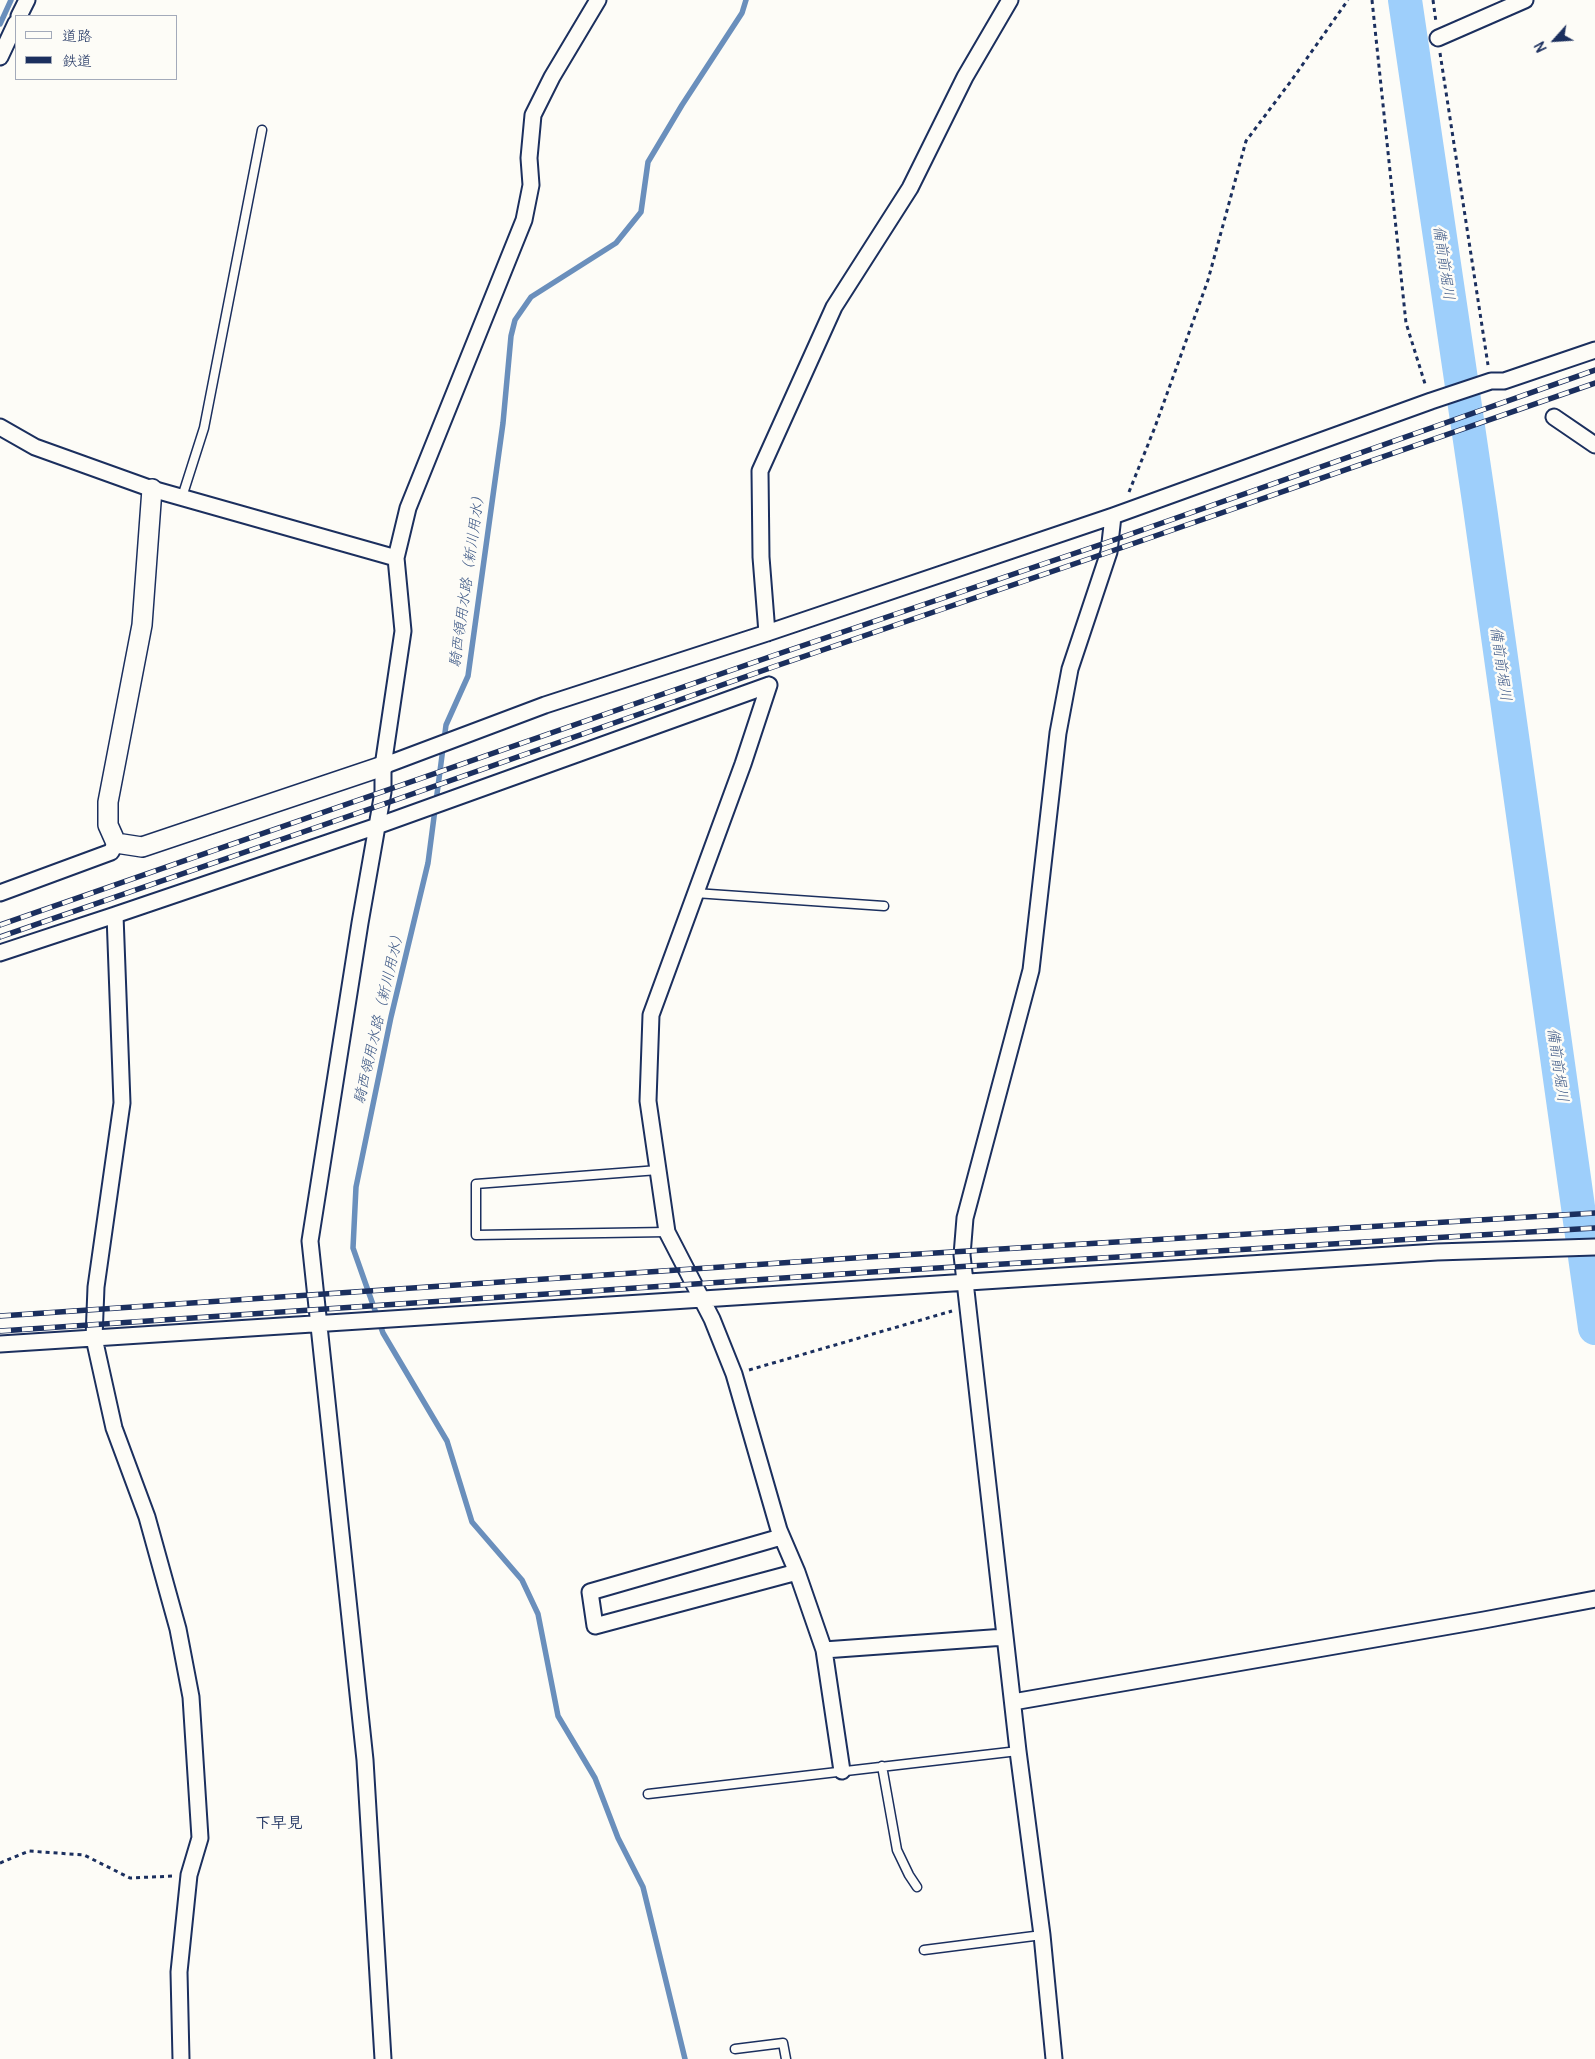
<!DOCTYPE html>
<html>
<head>
<meta charset="utf-8">
<style>
  body { margin:0 }
  #map { position:relative; width:1595px; height:2059px; overflow:hidden; background:#fdfcf7; font-family:Pangolin,"Klee One",sans-serif }
  canvas { display:block }
  .legend { position:absolute; left:15px; top:15px; width:162px; height:65px; box-sizing:border-box; background:#fdfcf7; border:1px solid #a3aaba; margin:0; padding:6px 9px; list-style:none; font-size:15px; color:#1b2f5e }
  .legend li { display:flex; align-items:center; gap:10px; height:25px }
  .legend b { width:25px; border:1px solid #a3aaba }
  .north { position:absolute; left:1530px; top:15px; width:50px; height:50px; -webkit-text-stroke:4px #fdfcf7; paint-order:stroke; rotate:244deg; font-size:14px; font-weight:700; line-height:20px; text-align:center; color:#1b2f5e }
  .north::after { content:''; display:block; margin:auto; width:18px; height:22px; background:#1b2f5e; clip-path:polygon(50% 0,100% 100%,50% 72%,0 100%) }
</style>
</head>
<body>
<div id="map">
<canvas width="1595" height="2059"></canvas>
<ul class="legend">
<li><b style="height:6px;background:#fdfcf7"></b>道路</li>
<li><b style="height:6px;background:#1b2f5e"></b>鉄道</li>
</ul>
<div class="north">N</div>
</div>
<script>
const ctx = document.querySelector('canvas').getContext('2d');
ctx.lineJoin = 'round';
const poly = rows => new Path2D(rows.map(r => 'M' + r).join(''));
function trace(path, color, width, dash) { ctx.strokeStyle = color; ctx.lineWidth = width; ctx.lineCap = dash ? 'butt' : 'round'; ctx.setLineDash(dash || []); ctx.stroke(path); }
function drawText(font, color, halo, rows, align = 'center') {
  ctx.font = font + ' Pangolin,"Klee One",sans-serif'; ctx.lineWidth = 5; ctx.setLineDash([]); ctx.textBaseline = 'middle'; ctx.strokeStyle = halo; ctx.fillStyle = color; for (const [text, x, y, turn = 0] of rows) {
    ctx.save(); ctx.translate(x, y); ctx.rotate((+turn || 0) * Math.PI / 180); ctx.textAlign = isNaN(turn) ? turn : align; if (halo) ctx.strokeText(text, 0, 0); ctx.fillText(text, 0, 0); ctx.restore();
  }
}
trace(poly([
  [0,24,11,0],
  [685,2059,643,1887,618,1838,595,1778,558,1716,538,1614,522,1580,472,1522,447,1441,383,1333,353,1248,356,1187,391,1017,428,863,446,725,468,676,503,423,511,336,515,320,531,297,616,243,641,212,648,162,682,105,742,13,746,0]
]), '#6a8fbc', 5.5);
trace(poly([
  [1405,0,1480,508,1595,1328]
]), '#9ecffb', 34);
const service = poly([
  [182,497,204,428,262,130],
  [695,893,884,906],
  [658,1170,476,1184,476,1235,667,1232],
  [882,1766,897,1850,909,1875,917,1887],
  [648,1794,1018,1751],
  [924,1950,1042,1935],
  [735,2049,783,2043,786,2059]
]);
const minor = poly([
  [19,16,27,0],
  [1438,38,1525,0],
  [0,57,16,23],
  [1554,417,1595,445],
  [0,427,35,447,152,489,396,558],
  [767,633,761,557,760,471,834,307,910,188,965,77,1010,0],
  [769,685,743,764,651,1015,648,1101,667,1232,712,1319,734,1374,779,1530,797,1572,824,1650,1005,1637],
  [383,766,545,705,767,633,1113,516,1431,401,1491,381,1504,381,1595,350],
  [0,893,111,852,116,843],
  [0,953,115,915],
  [0,1344,1437,1252,1595,1247],
  [781,1537,590,1592,595,1626,797,1572],
  [824,1650,842,1771],
  [1013,1702,1484,1620,1595,1599],
  [181,2059,179,1972,189,1875,200,1838,191,1697,178,1629,147,1517,114,1428,94,1338,96,1287,122,1103,115,915,377,826,769,685],
  [383,2059,365,1760,310,1241,360,923,383,792,383,766,403,631,396,558,408,508,524,220,531,185,529,158,533,115,552,77,598,0],
  [1054,2059,1042,1935,1018,1751,962,1255,965,1218,1031,970,1058,733,1070,669,1109,552,1113,516]
]);
const tertiary = poly([
  [152,489,142,625,108,802,108,825,116,843,142,847,383,766]
]);
trace(service, '#1b2f5e', 11);
trace(minor, '#1b2f5e', 19);
trace(tertiary, '#1b2f5e', 22);
trace(poly([
  [1372,0,1406,323,1426,387],
  [1433,0,1436,22],
  [1440,53,1488,365],
  [1129,492,1155,427,1208,280,1246,141,1291,81,1348,0],
  [749,1370,952,1311],
  [0,1863,29,1851,84,1855,130,1878,174,1876]
]), '#1b2f5e', 3, [4, 4]);
trace(service, '#fdfcf7', 8);
trace(minor, '#fdfcf7', 15);
trace(tertiary, '#fdfcf7', 19);
const rail = poly([
  [0,925,775,655,1111,541,1595,370],
  [0,937,381,805,773,667,1109,552,1595,383],
  [0,1316,869,1257,1595,1213],
  [0,1331,872,1272,1595,1228]
]);
trace(rail, '#1b2f5e', 5.5);
trace(rail, '#fdfcf7', 4, [11]);
drawText('italic 15px', '#3c5785', '#fdfcf7', [
  ["備前前堀川",1443,263,82],
  ["騎西領用水路（新川用水）",468,578,-82],
  ["備前前堀川",1500,664,82],
  ["騎西領用水路（新川用水）",380,1016,-77],
  ["備前前堀川",1557,1065,82]
]);
drawText('bold 16px', '#1b2f5e', '#fdfcf7', [
  ["下早見",279,1824]
]);
</script>
</body>
</html>
